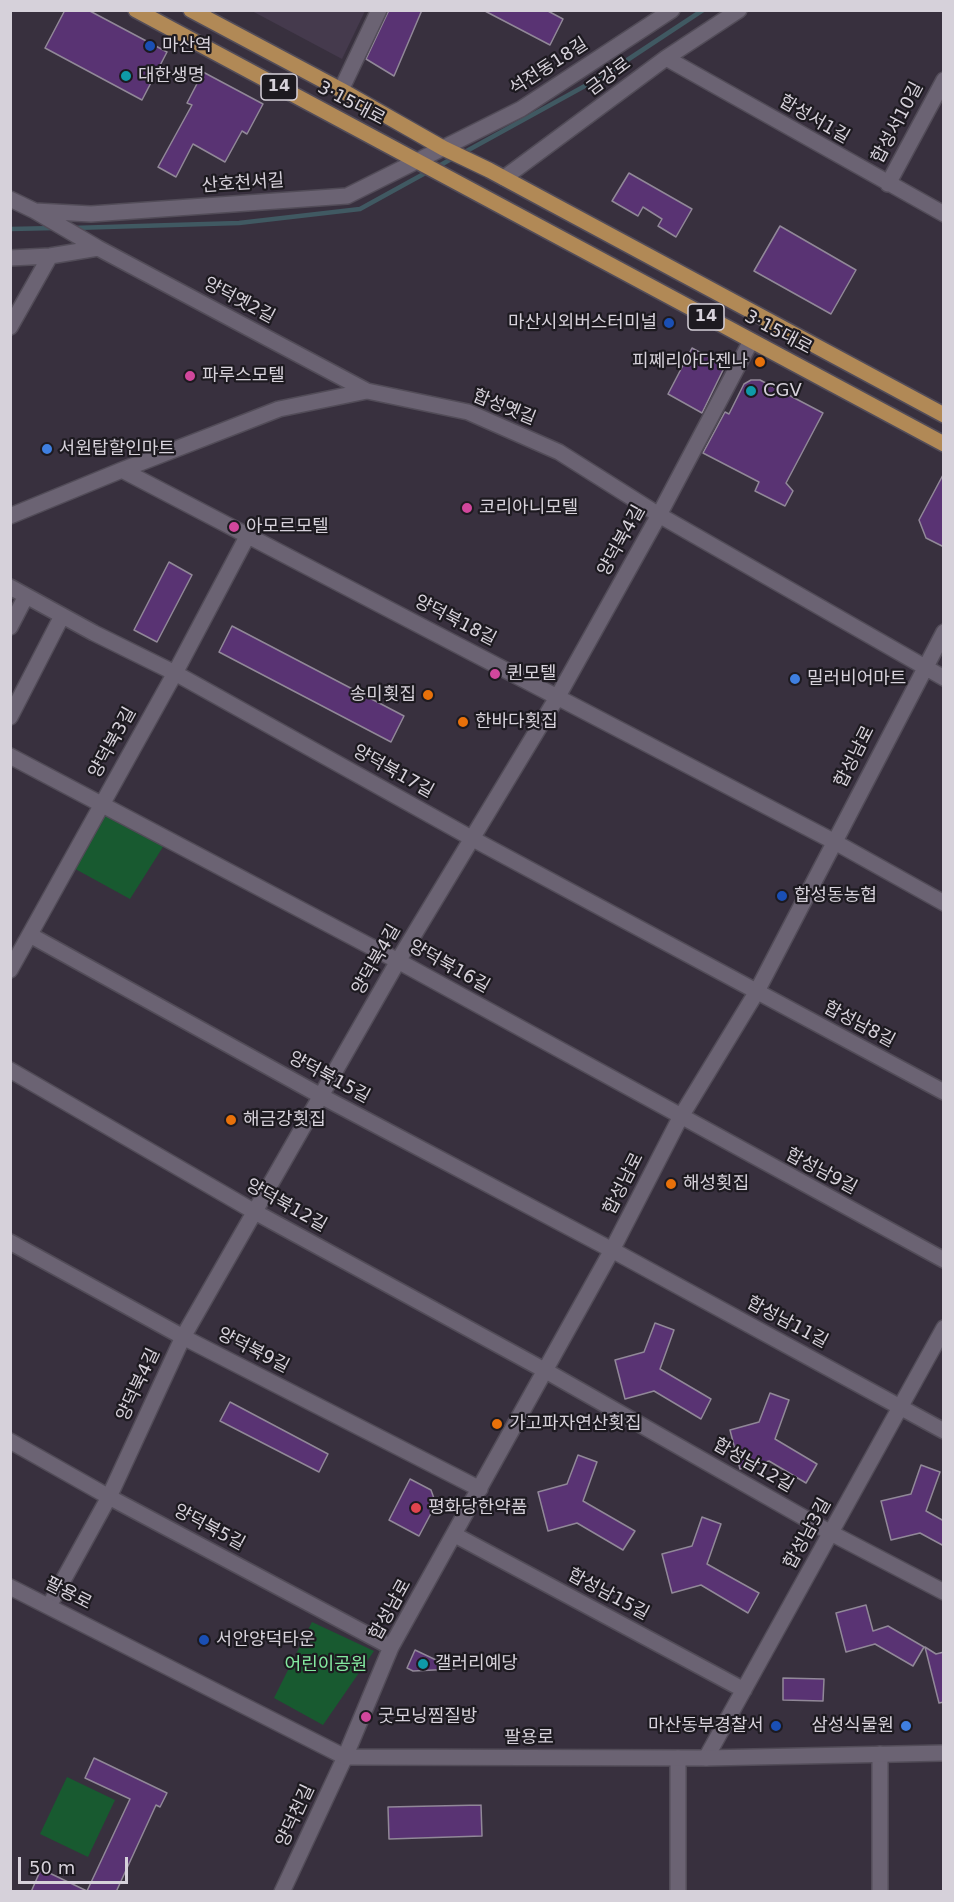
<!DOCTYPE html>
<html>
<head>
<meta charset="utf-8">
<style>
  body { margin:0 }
  #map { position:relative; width:954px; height:1902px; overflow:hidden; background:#38303e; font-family:"DejaVu Sans",sans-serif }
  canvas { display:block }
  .frame { position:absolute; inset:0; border:12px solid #d6d1da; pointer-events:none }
  .scale { position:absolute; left:18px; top:1857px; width:110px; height:27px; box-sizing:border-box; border:3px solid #d6d1da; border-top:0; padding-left:8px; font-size:18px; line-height:21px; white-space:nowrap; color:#d6d1da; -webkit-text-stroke:4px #1d1a20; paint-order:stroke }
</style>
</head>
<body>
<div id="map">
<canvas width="954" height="1902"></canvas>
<div class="frame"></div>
<div class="scale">50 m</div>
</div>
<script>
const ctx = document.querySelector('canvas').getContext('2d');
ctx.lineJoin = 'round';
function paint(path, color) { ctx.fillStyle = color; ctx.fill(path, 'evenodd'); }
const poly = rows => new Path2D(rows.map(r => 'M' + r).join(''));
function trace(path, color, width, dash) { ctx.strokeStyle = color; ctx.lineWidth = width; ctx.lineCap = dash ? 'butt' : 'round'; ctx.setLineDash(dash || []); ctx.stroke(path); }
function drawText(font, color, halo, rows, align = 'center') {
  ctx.font = font + ' "DejaVu Sans","Noto Sans KR",sans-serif'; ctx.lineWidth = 4.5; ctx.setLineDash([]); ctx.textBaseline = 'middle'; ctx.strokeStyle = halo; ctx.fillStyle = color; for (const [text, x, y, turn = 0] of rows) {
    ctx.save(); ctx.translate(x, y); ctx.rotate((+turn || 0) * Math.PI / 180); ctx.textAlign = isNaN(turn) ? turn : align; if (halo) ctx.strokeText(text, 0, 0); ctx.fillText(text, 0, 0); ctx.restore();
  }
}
paint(poly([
  [252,11,365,11,342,59]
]), '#453a4d');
paint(poly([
  [102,803,168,839,130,899,68,865],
  [312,1622,374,1651,323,1725,274,1698],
  [67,1777,115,1800,88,1857,40,1834]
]), '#185a30');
trace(poly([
  [463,153,603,76,703,10],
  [437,167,453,158],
  [73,228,239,223,360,209,429,171],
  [10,229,56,228]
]), '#405962', 4.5);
const building = poly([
  [65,10,88,10,167,52,142,100,45,48,65,10],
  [389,10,422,10,394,76,366,59,389,10],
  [483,10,546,10,563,19,550,45,483,10],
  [203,72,263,104,247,134,242,131,225,162,193,144,176,177,158,167,192,105,187,103,203,72],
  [629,173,692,209,676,237,658,226,662,219,643,207,638,216,612,201,629,173],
  [780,226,856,270,831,314,754,271,780,226],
  [692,348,725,366,702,413,668,394,692,348],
  [751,380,760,380,823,413,786,483,793,491,785,506,755,491,759,482,703,453,725,412,729,414,744,384,751,380],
  [944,473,944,547,926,538,919,520,944,473],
  [169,562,192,575,157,642,134,630,169,562],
  [232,626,404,716,391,742,219,652,232,626],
  [655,1323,674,1330,660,1369,711,1399,701,1419,654,1391,625,1399,615,1360,644,1352,655,1323],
  [770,1393,789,1400,775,1439,817,1464,806,1483,769,1461,740,1469,730,1430,759,1422,770,1393],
  [230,1402,328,1454,319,1472,220,1421,230,1402],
  [578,1455,597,1462,583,1501,635,1531,623,1550,577,1523,548,1531,538,1492,567,1484,578,1455],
  [921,1465,940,1472,926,1511,944,1521,944,1546,920,1533,891,1540,881,1501,911,1494,921,1465],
  [410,1479,431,1490,436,1504,419,1536,389,1520,410,1479],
  [702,1517,721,1524,707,1564,759,1593,748,1613,701,1585,672,1593,662,1554,692,1546,702,1517],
  [866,1605,873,1631,888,1626,924,1647,913,1666,875,1644,846,1652,836,1613,866,1605],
  [925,1647,936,1654,944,1652,944,1702,939,1703,925,1647],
  [415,1650,455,1669,413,1671,407,1668,415,1650],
  [783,1678,824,1679,823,1701,783,1700,783,1678],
  [94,1758,167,1793,160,1807,156,1805,116,1892,31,1892,41,1869,87,1891,130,1799,85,1778,94,1758],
  [481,1805,482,1836,389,1839,388,1807,481,1805]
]);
paint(building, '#593373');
trace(building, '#918898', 1.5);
const minor = poly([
  [666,58,944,214],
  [341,90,379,10],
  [504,178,666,58,739,10],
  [888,184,944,80],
  [10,199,35,211,98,248,367,391],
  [35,211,91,214,347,196,521,109,672,10],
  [10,258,50,256,98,248],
  [10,327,50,256],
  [122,470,833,841,944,903],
  [10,516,122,470,279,409,367,391,468,412,559,452,659,515,944,678],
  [10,587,94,633,175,673,473,839,944,1092],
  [10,627,26,596],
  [10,717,62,616],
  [10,756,398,961,944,1260],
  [30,935,321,1096,612,1250,944,1431],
  [10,970,175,673,248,535],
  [10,1070,255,1212,546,1371,831,1533,944,1592],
  [10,1242,183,1337,480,1489],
  [10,1441,109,1497,391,1647],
  [455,1535,744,1690],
  [49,1606,109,1497,183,1337,398,961,558,696,659,515,751,341],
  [880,1754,880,1892],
  [345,1757,391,1647,612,1250,680,1118,756,993,944,632],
  [706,1758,944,1328],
  [678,1892,678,1758]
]);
const tertiary = poly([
  [282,1892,345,1757]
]);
const secondary = poly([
  [10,1587,345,1757,706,1758,944,1753]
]);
const primary = poly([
  [136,10,944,444],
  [191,10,341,90,443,148,489,170,944,415]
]);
trace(minor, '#524c58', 18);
trace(tertiary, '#524c58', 18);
trace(secondary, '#524c58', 18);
trace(primary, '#524c58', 18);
trace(minor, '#6b6373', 15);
trace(tertiary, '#6b6373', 15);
trace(secondary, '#6b6373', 15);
trace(primary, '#b18956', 15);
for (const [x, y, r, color] of [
  [150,46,6,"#1a4fb4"],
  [126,76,6,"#0f9aa8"],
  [669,323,6,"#1a4fb4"],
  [760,362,6,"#e8710a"],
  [190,376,6,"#d1479c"],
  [751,391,6,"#0f9aa8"],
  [47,449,6,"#3f7fe0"],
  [467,508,6,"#d1479c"],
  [234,527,6,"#d1479c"],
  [495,674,6,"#d1479c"],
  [795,679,6,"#3f7fe0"],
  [428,695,6,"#e8710a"],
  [463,722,6,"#e8710a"],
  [782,896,6,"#1a4fb4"],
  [231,1120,6,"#e8710a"],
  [671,1184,6,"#e8710a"],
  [497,1424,6,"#e8710a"],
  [416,1508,6,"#e0444e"],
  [204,1640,6,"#1a4fb4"],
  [423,1664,6,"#0f9aa8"],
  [366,1717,6,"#d1479c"],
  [776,1726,6,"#1a4fb4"],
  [906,1726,6,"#3f7fe0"]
]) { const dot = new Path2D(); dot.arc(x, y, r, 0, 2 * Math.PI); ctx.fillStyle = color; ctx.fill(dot); trace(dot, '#1d1a20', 2); }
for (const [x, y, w] of [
  [279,87,36],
  [706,317,36]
]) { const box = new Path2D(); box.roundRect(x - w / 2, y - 13, w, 26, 4.5); ctx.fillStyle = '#1d1a20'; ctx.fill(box); trace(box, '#d6d1da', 1.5); }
drawText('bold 16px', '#d6d1da', null, [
  ["14",279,87],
  ["14",706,317]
]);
drawText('18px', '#d6d1da', '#1d1a20', [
  ["마산역",162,46],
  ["대한생명",138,76],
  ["마산시외버스터미널",657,323,"right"],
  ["피쩨리아다젠나",748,362,"right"],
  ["파루스모텔",202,376],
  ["CGV",763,391],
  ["서원탑할인마트",59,449],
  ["코리아니모텔",479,508],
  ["아모르모텔",246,527],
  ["퀸모텔",507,674],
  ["밀러비어마트",807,679],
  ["송미횟집",416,695,"right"],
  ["한바다횟집",475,722],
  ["합성동농협",794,896],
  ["해금강횟집",243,1120],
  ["해성횟집",683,1184],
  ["가고파자연산횟집",509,1424],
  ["평화당한약품",428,1508],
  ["서안양덕타운",216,1640],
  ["갤러리예당",435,1664],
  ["굿모닝찜질방",378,1717],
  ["마산동부경찰서",764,1726,"right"],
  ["삼성식물원",894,1726,"right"]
], 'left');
drawText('18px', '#d6d1da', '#1d1a20', [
  ["석전동18길",549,67,-33],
  ["금강로",609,77,-37],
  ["3·15대로",351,104,28],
  ["합성서1길",814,120,30],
  ["합성서10길",898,123,-62],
  ["산호천서길",243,184,-4],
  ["양덕옛2길",239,301,28],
  ["3·15대로",778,333,28],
  ["합성옛길",504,408,22],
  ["양덕북4길",622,541,-61],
  ["양덕북18길",455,621,27],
  ["양덕북3길",113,743,-61],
  ["합성남로",855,757,-63],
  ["양덕북17길",393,772,29],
  ["양덕북4길",377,960,-60],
  ["양덕북16길",449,967,29],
  ["합성남8길",859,1025,28],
  ["양덕북15길",329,1078,28],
  ["합성남9길",821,1172,28],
  ["합성남로",624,1184,-63],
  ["양덕북12길",286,1206,29],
  ["합성남11길",787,1323,28],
  ["양덕북9길",253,1351,27],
  ["양덕북4길",139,1385,-65],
  ["합성남12길",753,1466,30],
  ["양덕북5길",209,1528,28],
  ["합성남3길",808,1534,-61],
  ["팔용로",68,1594,27],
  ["합성남15길",608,1595,28],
  ["합성남로",391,1610,-61],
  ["팔용로",529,1738],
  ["양덕천길",296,1816,-65]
]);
drawText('18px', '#84e9a0', '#1d1a20', [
  ["어린이공원",326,1665]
]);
</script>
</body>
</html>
